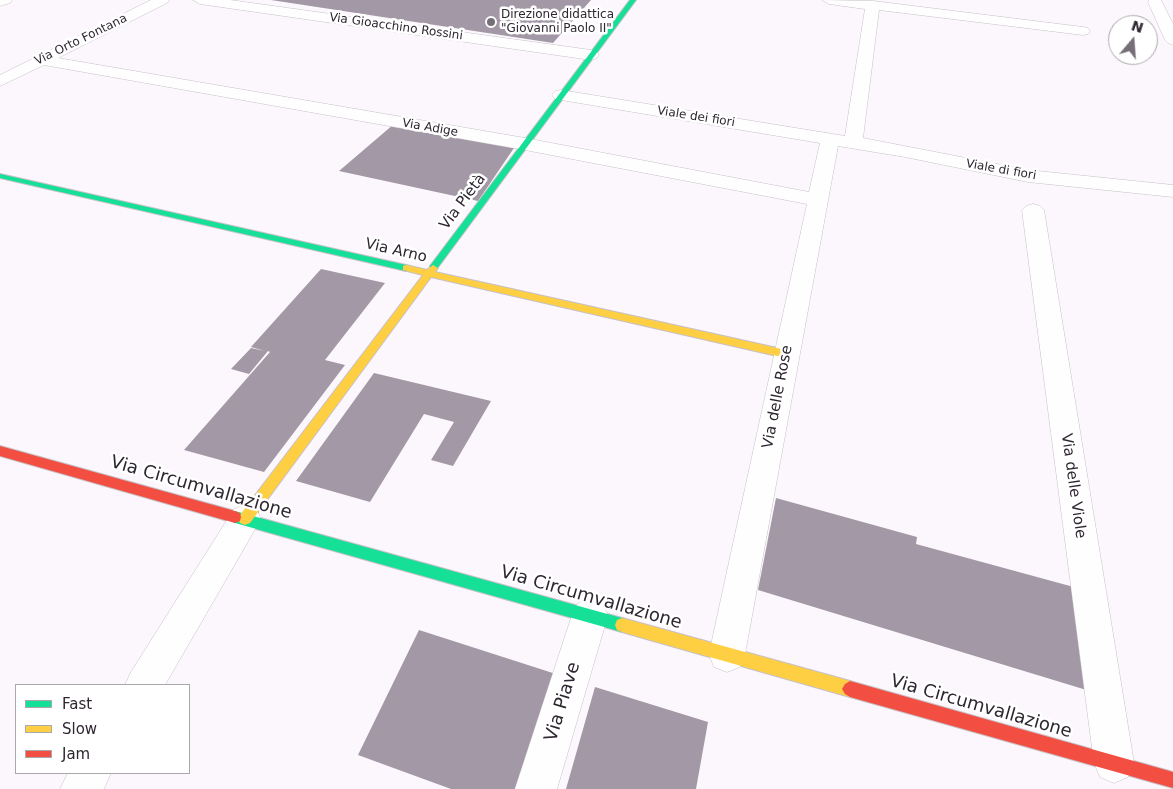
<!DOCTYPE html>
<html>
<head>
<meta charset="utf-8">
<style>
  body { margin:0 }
  #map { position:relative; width:1173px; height:789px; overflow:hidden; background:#fcf7fd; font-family:"DejaVu Sans",sans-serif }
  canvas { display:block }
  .legend { position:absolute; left:15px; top:684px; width:175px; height:90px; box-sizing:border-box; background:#fff; border:1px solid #aba8ac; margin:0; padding:6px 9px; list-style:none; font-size:15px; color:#2e2630 }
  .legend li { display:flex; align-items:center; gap:10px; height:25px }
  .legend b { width:25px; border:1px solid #aba8ac }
  .north { position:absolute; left:1108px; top:15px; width:50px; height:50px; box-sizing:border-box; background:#fff; border:1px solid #aba8ac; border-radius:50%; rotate:18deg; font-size:14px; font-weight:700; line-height:20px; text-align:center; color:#2e2630 }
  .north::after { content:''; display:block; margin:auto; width:18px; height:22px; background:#766f78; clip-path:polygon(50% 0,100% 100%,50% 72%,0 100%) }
</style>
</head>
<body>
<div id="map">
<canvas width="1173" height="789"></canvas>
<ul class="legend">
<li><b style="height:6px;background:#16e098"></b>Fast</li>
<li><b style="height:6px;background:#ffcf43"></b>Slow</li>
<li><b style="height:6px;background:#f24e42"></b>Jam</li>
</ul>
<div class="north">N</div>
</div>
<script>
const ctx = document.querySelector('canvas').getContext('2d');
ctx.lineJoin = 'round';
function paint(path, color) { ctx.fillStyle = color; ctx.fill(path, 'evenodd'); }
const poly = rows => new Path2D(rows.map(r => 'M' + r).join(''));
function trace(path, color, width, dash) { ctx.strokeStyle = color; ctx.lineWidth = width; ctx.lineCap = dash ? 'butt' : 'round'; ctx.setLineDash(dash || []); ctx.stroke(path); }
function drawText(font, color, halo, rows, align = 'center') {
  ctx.font = font + ' "DejaVu Sans",sans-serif'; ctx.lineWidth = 5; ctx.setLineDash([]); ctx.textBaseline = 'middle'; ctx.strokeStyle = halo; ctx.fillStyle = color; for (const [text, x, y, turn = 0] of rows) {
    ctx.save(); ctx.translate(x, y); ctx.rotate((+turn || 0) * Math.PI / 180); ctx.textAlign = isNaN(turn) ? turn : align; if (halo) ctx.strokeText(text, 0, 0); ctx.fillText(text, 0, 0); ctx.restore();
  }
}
paint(poly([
  [271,0,591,0,553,43],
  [394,124,516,145,478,201,339,171],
  [321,269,385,283,325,360,345,365,264,472,184,450,270,352,268,351,249,374,231,369,251,348,265,351,251,347],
  [374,373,491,401,453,466,431,460,454,422,424,414,370,502,296,481],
  [776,498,917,537,916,544,1081,589,1093,692,758,590],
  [419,630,559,675,520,789,451,789,358,755],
  [595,687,708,722,696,789,566,789]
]), '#a398a5');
const street = poly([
  [0,0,12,0,10,3,0,6,0,0],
  [151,0,169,0,167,3,58,58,525,138,809,192,820,143,561,100,555,99,552,95,555,91,561,90,845,136,865,9,829,4,822,0,873,1,1083,27,1088,28,1090,31,1088,34,1083,35,879,10,863,138,1028,170,1173,185,1173,197,1028,182,905,157,838,146,745,654,740,667,727,672,714,667,709,654,807,204,525,150,44,65,0,86,0,75,151,0],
  [193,0,230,0,591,50,597,52,599,55,597,58,591,60,200,4,193,0],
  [1149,0,1161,0,1173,24,1173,45,1168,43,1165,40,1148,2,1149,0],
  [1033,204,1040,206,1044,210,1134,763,1128,777,1114,783,1100,777,1094,763,1022,210,1026,206,1033,204],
  [245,505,256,509,261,519,165,685,125,685,131,672,234,509,245,505],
  [590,598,602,603,608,615,557,789,515,789,572,615,578,603,590,598],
  [68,773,111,773,104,789,60,789,68,773]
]);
const fast = poly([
  [630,0,636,0,436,270,430,270,430,266,630,0],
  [0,174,406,265,411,268,406,271,0,178,0,174],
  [235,511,622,618,627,620,629,625,627,630,622,632,235,523,230,521,229,517,230,513,235,511]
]);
const slow = poly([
  [406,265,427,270,433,265,438,268,435,272,786,350,791,354,786,358,431,277,250,523,245,525,240,523,238,519,240,515,423,275,403,270,403,266,406,265],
  [622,618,850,681,855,684,858,689,855,694,850,697,622,632,617,630,615,625,617,620,622,618]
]);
const jam = poly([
  [0,446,235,511,240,513,241,517,240,521,235,523,0,456,0,446],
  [850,681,1173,772,1173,788,850,697,845,694,842,689,845,684,850,681]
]);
trace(street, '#c6c0c7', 1);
trace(fast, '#c6c0c7', 2);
trace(slow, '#c6c0c7', 2);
trace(jam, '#c6c0c7', 2);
paint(street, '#fffeff');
paint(fast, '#16e098');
paint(slow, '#ffcf43');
paint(jam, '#f24e42');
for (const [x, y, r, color] of [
  [491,22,5,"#766f78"]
]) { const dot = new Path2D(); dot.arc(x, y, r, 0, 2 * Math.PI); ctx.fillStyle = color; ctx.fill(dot); trace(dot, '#fff', 2); }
drawText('12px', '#2e2630', '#fff', [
  ["Direzione didattica",501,15],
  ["\"Giovanni Paolo II\"",501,29]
], 'left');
drawText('12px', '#2e2630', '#fff', [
  ["Via Gioacchino Rossini",396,27,8],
  ["Via Orto Fontana",81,40,-26],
  ["Viale dei fiori",696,117,9],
  ["Via Adige",430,128,10],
  ["Viale di fiori",1001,170,10]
]);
drawText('15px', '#2e2630', '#fff', [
  ["Via Pietà",463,202,-53],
  ["Via Arno",396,251,13],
  ["Via delle Rose",778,397,-79],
  ["Via delle Viole",1073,486,82]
]);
drawText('18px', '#2e2630', '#fff', [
  ["Via Circumvallazione",201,488,16],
  ["Via Circumvallazione",591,598,16],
  ["Via Piave",563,702,-73],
  ["Via Circumvallazione",981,707,16]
]);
</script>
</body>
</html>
